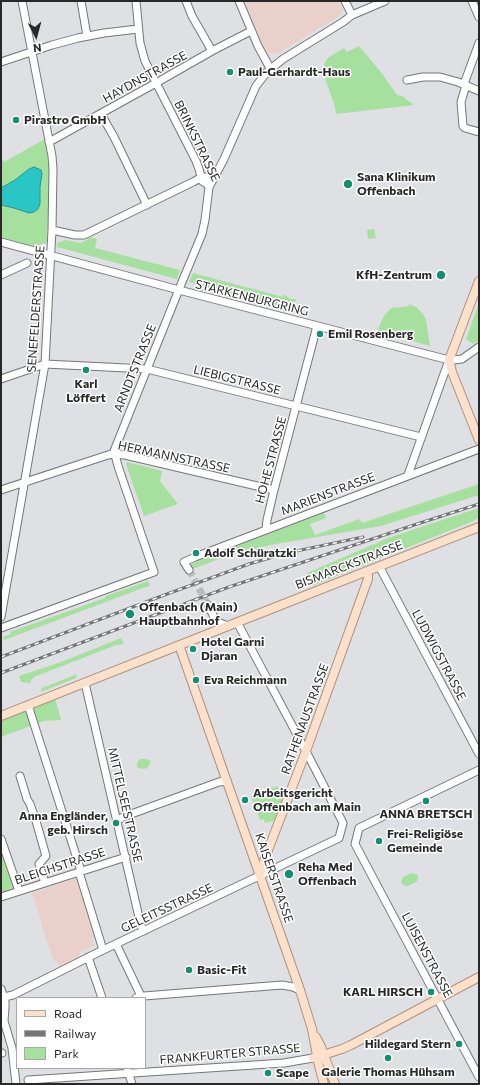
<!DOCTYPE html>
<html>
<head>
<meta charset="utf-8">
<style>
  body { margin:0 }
  #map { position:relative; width:480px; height:1085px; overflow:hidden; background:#dfe0e3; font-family:Commissioner,sans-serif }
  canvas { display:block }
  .frame { position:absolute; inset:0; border:2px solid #282829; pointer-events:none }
  .legend { position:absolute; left:16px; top:997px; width:130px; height:72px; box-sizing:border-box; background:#fff; border:1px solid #a9a9a9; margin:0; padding:5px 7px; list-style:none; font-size:12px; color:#282829 }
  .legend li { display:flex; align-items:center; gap:8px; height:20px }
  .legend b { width:20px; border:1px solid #a9a9a9 }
  .north { position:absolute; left:16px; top:16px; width:40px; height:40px; -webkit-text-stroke:3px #fff; paint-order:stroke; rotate:174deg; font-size:11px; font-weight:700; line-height:16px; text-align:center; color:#282829 }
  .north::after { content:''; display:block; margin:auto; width:14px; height:18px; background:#282829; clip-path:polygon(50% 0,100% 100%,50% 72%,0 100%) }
</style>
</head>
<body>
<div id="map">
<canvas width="480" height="1085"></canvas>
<div class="frame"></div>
<ul class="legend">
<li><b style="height:5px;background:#fbe0cb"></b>Road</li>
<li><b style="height:5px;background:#747577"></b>Railway</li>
<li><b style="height:11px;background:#a6e09e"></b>Park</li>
</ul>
<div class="north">N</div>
</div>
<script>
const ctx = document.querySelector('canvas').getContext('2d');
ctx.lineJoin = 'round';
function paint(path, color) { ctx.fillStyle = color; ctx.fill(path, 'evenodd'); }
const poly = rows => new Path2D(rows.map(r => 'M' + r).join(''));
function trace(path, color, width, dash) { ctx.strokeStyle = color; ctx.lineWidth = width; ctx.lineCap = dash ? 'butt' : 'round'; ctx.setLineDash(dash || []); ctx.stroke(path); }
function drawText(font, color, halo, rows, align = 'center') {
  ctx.font = font + ' Commissioner,sans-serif'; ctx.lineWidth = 3; ctx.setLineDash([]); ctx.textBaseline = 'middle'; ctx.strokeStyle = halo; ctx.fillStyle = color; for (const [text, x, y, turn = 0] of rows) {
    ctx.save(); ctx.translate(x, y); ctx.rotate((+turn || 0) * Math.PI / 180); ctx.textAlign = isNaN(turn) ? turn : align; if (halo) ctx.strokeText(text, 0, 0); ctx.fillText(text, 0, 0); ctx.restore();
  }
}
paint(poly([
  [244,1,339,1,342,11,341,14,338,17,278,53,272,54,268,52,265,49],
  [77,878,95,937,91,939,95,945,79,953,81,956,70,961,70,963,60,968,57,961,54,962,41,923,41,922,32,893]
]), '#ead0cb');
paint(poly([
  [359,46,380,71,397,95,402,96,414,105,336,114,335,107,324,75,324,65,325,62,329,57,344,48,347,52],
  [45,139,49,157,50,172,47,240,46,244,43,243,41,245,38,245,37,248,1,239,1,161,3,160,4,162],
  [374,229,376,238,368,239,367,230],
  [91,237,97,239,95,248,180,270,177,279,57,247,57,243,66,240,81,243],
  [193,273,283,297,284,294,290,299,296,299,294,310,189,282],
  [479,303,479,342,476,342,473,344,466,339],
  [409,304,416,307,423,314,426,320,430,346,377,331,384,316,389,310,395,306,395,308,409,306],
  [127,462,162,471,160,481,178,504,144,516,126,464],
  [479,484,479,495,381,526,270,545,224,557,193,569,192,566,192,564,203,559,324,513,326,518,310,524,315,535,359,519,362,523],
  [479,508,479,518,471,522,312,586,307,573,388,538],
  [148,581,150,586,143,588,4,640,3,637,11,634,10,632,105,598,106,596],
  [121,638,124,644,116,645,34,677,31,680,31,683,21,682,19,676,61,662],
  [77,674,76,678,41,692,41,690,42,688],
  [55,699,59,712,61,720,44,721,1,737,1,721],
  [140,759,146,759,150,761,150,764,147,768,144,769,138,768,137,766,137,763],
  [278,786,279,790,274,792,277,800,281,798,282,800,275,820,265,823,264,819,260,820,251,796,261,793,262,794,268,792,267,790],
  [1,843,15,887,1,892],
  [412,873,416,874,418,876,418,880,416,882,408,886,403,885,401,882,403,877]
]), '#a6e09e');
const water = poly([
  [34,167,41,170,42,174,40,187,40,204,38,209,34,212,29,213,14,208,1,205,1,188,15,180,29,169,34,167]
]);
paint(water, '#2ac5c5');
trace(water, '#299696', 1);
trace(poly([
  [189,570,208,605]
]), '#babbbe', 7, [7, 3.5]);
const minor = poly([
  [81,1,87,36],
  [136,1,140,43,145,61,196,161,199,169,202,181,206,183,209,187],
  [186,1,192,16,212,51],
  [239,1,258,46,270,68],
  [345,1,352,15],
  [472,1,479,17],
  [1,62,52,45,78,38,104,33,138,29],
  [407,80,423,77,440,77,458,82,479,91],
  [464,84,479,43],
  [466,85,461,102,463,126,465,128,479,132],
  [101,114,114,137,147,205],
  [49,142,156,83,212,51,251,31],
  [52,230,75,235,84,235,193,182,202,177,205,177,213,179],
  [1,242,179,290,449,360,454,360,462,359,479,347],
  [1,275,27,263],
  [1,379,45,364,147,369,421,437],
  [408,475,449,360],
  [1,490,108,455,114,454,125,455,274,490],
  [266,529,267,520,274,490,317,326],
  [379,566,479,754],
  [189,570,184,562,195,557,479,449],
  [208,605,215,619,220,623,228,626],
  [1,617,45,364,52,230,53,169,52,156,22,1],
  [1,628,154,572,118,466,114,451,182,282,202,234,205,220,209,187,224,159,256,86,267,72,283,59,343,22,352,15,385,1],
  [85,683,141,926,144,931],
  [28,705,81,871],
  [479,770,359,828,355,844,479,1077],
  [20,776,27,799,30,804,36,821,46,856,39,864,45,883],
  [117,821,123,817,219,782,227,781],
  [1,839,19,891],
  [79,872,103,950],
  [1,897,126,857],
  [116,944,141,996],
  [88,957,102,998],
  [1,989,5,1001,5,1007,4,1021,12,1048,16,1084],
  [4,997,13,995,103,950,339,838,343,823,310,759,237,622],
  [136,998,144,996,282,985,293,987,300,990],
  [1,1053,2,1053],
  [127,1068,132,1084],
  [28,1080,284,1063,313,1058]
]);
const major = poly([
  [479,281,449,360,452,372,479,440],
  [179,645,300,990,312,1029,319,1066,324,1084],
  [1,716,243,620,479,527],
  [260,875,265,858,306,751,368,579,368,574,367,571],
  [316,1037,321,1047,335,1084],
  [313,1058,342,1049,351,1045,479,977]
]);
trace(minor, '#757679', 9);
trace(major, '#b0927c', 10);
trace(minor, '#fff', 7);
trace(major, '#fbe0cb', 8);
const rail = poly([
  [1,657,159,597,249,564,287,553,363,537],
  [1,673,229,587,417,524,479,504]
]);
trace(rail, '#747577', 3);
trace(rail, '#fff', 1.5, [4.5]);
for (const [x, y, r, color] of [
  [230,72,4,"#148f73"],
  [16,120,4,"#148f73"],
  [348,184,5,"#148f73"],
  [441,275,5,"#148f73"],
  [320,334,4,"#148f73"],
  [86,370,4,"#148f73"],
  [196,553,4,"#148f73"],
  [130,614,5,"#148f73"],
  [193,649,4,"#148f73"],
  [196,680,4,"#148f73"],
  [245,800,4,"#148f73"],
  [426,801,4,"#148f73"],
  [116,823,4,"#148f73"],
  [379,841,4,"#148f73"],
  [289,874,5,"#148f73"],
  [189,970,4,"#148f73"],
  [431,992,4,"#148f73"],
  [459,1044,4,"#148f73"],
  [388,1058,4,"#148f73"],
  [268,1073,4,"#148f73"]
]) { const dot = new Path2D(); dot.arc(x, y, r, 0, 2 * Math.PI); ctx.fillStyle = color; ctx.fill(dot); trace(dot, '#fff', 1.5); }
drawText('bold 12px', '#282829', '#fff', [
  ["Paul-Gerhardt-Haus",238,72],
  ["Pirastro GmbH",24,120],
  ["Sana Klinikum",357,177],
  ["Offenbach",357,191],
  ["KfH-Zentrum",432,275,"right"],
  ["Emil Rosenberg",328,334],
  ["Karl",86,384,"center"],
  ["Löffert",86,398,"center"],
  ["Adolf Schüratzki",204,553],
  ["Offenbach (Main)",139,607],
  ["Hauptbahnhof",139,621],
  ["Hotel Garni",201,642],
  ["Djaran",201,656],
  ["Eva Reichmann",204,680],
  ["Arbeitsgericht",253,793],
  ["Offenbach am Main",253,807],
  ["ANNA BRETSCH",426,814,"center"],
  ["Anna Engländer,",108,816,"right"],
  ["geb. Hirsch",108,830,"right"],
  ["Frei-Religiöse",387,834],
  ["Gemeinde",387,848],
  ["Reha Med",298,867],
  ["Offenbach",298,881],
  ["Basic-Fit",197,970],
  ["KARL HIRSCH",423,992,"right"],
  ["Hildegard Stern",451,1044,"right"],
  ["Galerie Thomas Hühsam",388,1072,"center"],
  ["Scape",276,1073]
], 'left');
drawText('12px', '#282829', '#fff', [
  ["HAYDNSTRASSE",145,77,-29],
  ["BRINKSTRASSE",197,141,64],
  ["STARKENBURGRING",252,298,14],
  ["SENEFELDERSTRASSE",36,309,-86],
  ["ARNDTSTRASSE",135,368,-68],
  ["LIEBIGSTRASSE",237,380,14],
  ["HERMANNSTRASSE",174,457,12],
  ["HOHE STRASSE",271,460,-75],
  ["MARIENSTRASSE",328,494,-21],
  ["BISMARCKSTRASSE",349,565,-21],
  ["LUDWIGSTRASSE",439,655,62],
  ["RATHENAUSTRASSE",305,719,-70],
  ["MITTELSEESTRASSE",125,805,77],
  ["BLEICHSTRASSE",60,866,-18],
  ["KAISERSTRASSE",274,878,71],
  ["GELEITSSTRASSE",167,908,-25],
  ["LUISENSTRASSE",427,955,62],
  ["FRANKFURTER STRASSE",230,1054,-5]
]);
</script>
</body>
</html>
